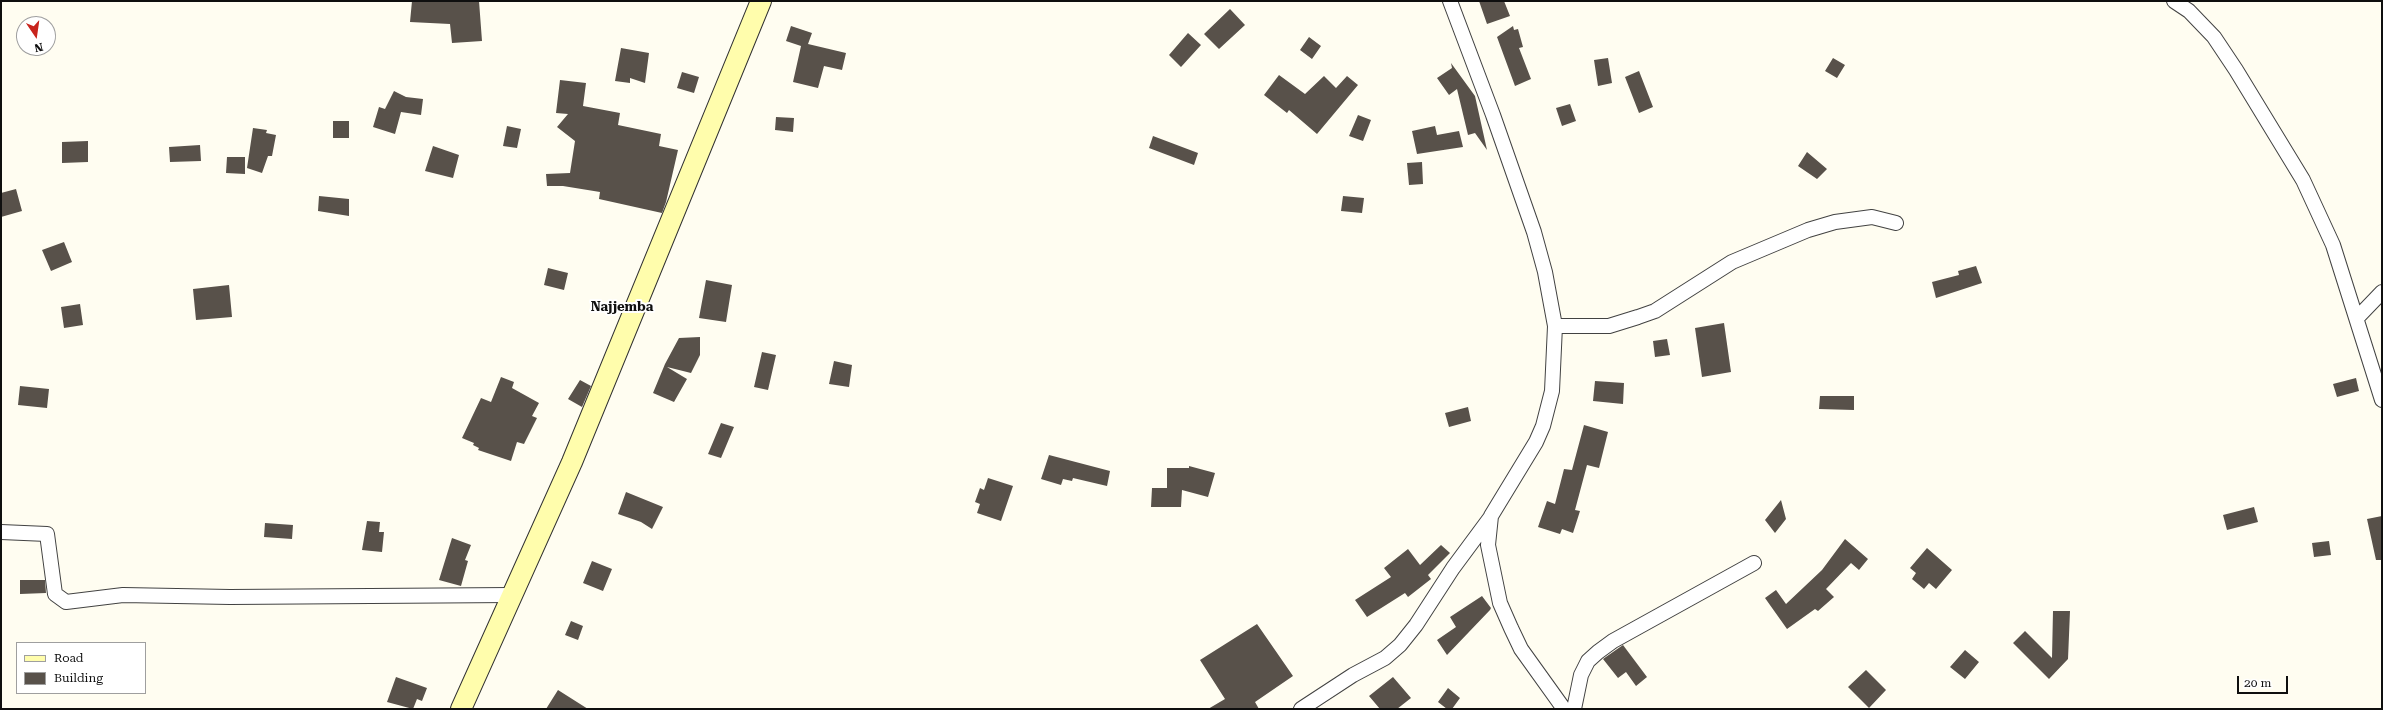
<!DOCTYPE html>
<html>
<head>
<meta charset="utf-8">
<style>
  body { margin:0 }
  #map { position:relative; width:2383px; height:710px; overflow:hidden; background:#fffdf1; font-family:"Roboto Serif",serif }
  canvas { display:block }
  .frame { position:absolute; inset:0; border:2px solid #0f0f0f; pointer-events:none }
  .legend { position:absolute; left:16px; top:642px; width:130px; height:52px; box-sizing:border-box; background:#fff; border:1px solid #9f9f9f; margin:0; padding:5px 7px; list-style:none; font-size:12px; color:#0f0f0f }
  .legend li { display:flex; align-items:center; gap:8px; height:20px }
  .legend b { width:20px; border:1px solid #9f9f9f }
  .north { position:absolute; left:16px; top:16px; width:40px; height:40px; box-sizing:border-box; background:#fff; border:1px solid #9f9f9f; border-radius:50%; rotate:167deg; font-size:11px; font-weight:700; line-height:16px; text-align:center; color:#0f0f0f }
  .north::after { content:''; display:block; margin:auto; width:14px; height:18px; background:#c8241d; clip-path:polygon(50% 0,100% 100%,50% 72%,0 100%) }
  .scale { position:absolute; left:2237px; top:676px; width:51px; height:18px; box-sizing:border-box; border:2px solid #0f0f0f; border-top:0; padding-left:5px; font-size:12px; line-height:14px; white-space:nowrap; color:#0f0f0f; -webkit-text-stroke:3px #fff; paint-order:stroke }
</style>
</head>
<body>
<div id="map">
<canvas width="2383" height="710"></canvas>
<div class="frame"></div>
<ul class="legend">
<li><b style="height:5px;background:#fffdac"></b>Road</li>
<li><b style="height:11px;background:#58514a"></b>Building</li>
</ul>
<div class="north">N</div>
<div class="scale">20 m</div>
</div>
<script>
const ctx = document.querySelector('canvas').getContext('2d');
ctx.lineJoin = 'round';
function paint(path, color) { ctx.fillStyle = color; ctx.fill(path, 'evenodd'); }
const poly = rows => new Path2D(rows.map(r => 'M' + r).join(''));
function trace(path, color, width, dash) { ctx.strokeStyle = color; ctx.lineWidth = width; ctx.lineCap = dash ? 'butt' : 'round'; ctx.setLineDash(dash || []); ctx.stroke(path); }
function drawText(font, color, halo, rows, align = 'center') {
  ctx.font = font + ' "Roboto Serif",serif'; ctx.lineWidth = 4; ctx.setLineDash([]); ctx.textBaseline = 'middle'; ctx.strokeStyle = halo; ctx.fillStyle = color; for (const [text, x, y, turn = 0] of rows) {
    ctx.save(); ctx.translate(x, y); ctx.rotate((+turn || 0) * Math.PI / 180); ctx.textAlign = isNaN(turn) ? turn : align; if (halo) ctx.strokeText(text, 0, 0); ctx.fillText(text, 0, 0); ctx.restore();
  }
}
paint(poly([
  [412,1,479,1,482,41,452,43,450,24,410,22],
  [1479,1,1504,1,1510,16,1487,24],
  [1230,9,1245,25,1219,49,1204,34],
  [791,26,812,33,808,44,846,53,842,70,824,66,818,88,793,82,801,46,786,41],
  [1513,26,1514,30,1518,29,1523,47,1519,48,1531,79,1515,86,1497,37],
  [1188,33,1201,45,1181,67,1169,55],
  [1309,37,1321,46,1312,59,1300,50],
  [621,48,649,53,645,83,630,78,630,83,615,81],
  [1608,58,1612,83,1598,86,1594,60],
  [1833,58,1845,65,1837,78,1825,71],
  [1451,63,1475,96,1487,150,1475,133,1468,135,1457,89,1449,95,1437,78,1452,68],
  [1639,71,1653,107,1639,113,1625,77],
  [682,72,699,77,694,93,677,88],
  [1279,75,1305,94,1324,76,1336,88,1347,76,1358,85,1317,134,1289,110,1287,113,1264,95],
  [560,80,586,83,583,106,620,113,618,125,661,134,659,146,678,150,666,202,662,213,599,199,600,192,563,186,547,186,546,174,570,173,575,141,557,127,568,114,556,113],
  [394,91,406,97,423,99,421,115,401,112,395,134,373,127,379,107,385,109],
  [1570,104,1576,121,1562,126,1556,108],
  [1358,115,1371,120,1363,141,1349,136],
  [776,117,794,118,793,132,775,130],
  [333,121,349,121,349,138,333,138],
  [507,126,521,129,517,148,503,146],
  [1435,126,1437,135,1459,131,1463,147,1417,154,1412,131],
  [253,128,267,130,266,133,276,135,272,156,268,156,262,173,247,168],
  [1153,136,1198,153,1194,165,1149,148],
  [88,141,88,162,62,163,62,142],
  [200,145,201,161,170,162,169,147],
  [433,146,459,155,453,178,425,171],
  [1807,152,1827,169,1817,179,1798,166],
  [227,157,245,157,245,174,226,173],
  [1422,162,1423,184,1409,185,1407,163],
  [16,189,22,211,1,217,1,193],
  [319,196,349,199,349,216,318,211],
  [1343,196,1364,198,1362,213,1341,211],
  [64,242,72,262,51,271,42,250],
  [1976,266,1982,283,1936,298,1932,282,1959,275,1958,271],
  [548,268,568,273,564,290,544,285],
  [706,280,732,285,726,322,699,318],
  [229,285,232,317,196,320,193,289],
  [80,304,83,325,64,328,61,307],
  [1724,323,1731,372,1702,377,1695,328],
  [700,337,700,355,691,373,667,367,687,379,674,402,653,393,665,364,679,338],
  [1667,339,1670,355,1655,357,1653,341],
  [762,352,776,355,768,390,754,387],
  [834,361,852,365,849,387,829,384],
  [501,377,514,382,512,388,539,403,532,416,537,418,524,444,517,442,511,461,478,450,479,448,473,445,474,443,462,438,481,398,491,402],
  [2356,378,2359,391,2337,397,2333,384],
  [580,380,591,386,582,407,568,399],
  [1595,381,1624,383,1623,404,1593,401],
  [20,386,49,389,47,408,18,405],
  [1820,396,1854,396,1854,410,1819,409],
  [1468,407,1471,421,1449,427,1445,413],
  [721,423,734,427,721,458,708,454],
  [1584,425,1608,432,1599,468,1587,465,1575,510,1580,511,1573,533,1562,529,1560,534,1538,527,1547,501,1555,504,1564,469,1572,470],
  [1049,455,1110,471,1107,486,1073,478,1072,481,1063,479,1061,485,1041,479],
  [1189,466,1215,473,1208,497,1182,490,1181,507,1151,507,1152,488,1167,488,1167,468,1189,468],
  [988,478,1013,486,1001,521,977,513,980,504,975,502,980,488,984,490],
  [626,492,663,507,652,529,641,522,618,514],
  [1781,500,1786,519,1775,533,1765,520],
  [2254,507,2258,522,2227,530,2223,515],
  [2382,516,2382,560,2376,560,2367,519],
  [367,521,380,522,379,532,384,532,382,552,362,550],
  [265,523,293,525,292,539,264,537],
  [452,538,471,545,465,560,468,561,461,586,439,580],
  [1845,539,1868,559,1859,570,1851,563,1826,589,1834,597,1818,611,1815,609,1787,629,1765,598,1776,590,1786,604,1822,570],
  [2329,541,2331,555,2314,557,2312,543],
  [1441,545,1450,553,1428,575,1431,579,1408,597,1405,593,1367,617,1355,600,1391,577,1384,568,1408,549,1420,565],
  [1927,548,1952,570,1936,589,1929,583,1924,589,1912,579,1916,573,1910,568],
  [592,561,612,569,603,591,583,583],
  [20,580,45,580,46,593,20,594],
  [1482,596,1491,608,1490,610,1447,655,1437,640,1456,627,1450,617],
  [2053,611,2070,611,2068,659,2049,679,2013,643,2025,631,2052,658],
  [571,621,583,626,578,640,565,635],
  [1257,624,1293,676,1255,702,1259,709,1208,709,1225,699,1200,660],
  [1623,645,1647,677,1636,686,1626,672,1618,678,1603,659],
  [1965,650,1979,662,1965,679,1950,667],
  [1866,670,1886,690,1869,708,1848,687],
  [396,677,427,688,422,701,417,699,413,709,387,702],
  [1393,677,1411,698,1397,709,1380,709,1369,696],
  [1448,688,1460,698,1452,709,1447,709,1438,702],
  [558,690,588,709,546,709]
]), '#58514a');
const street = poly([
  [1450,1,1493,115,1534,232,1545,272,1555,326,1552,391,1543,426,1536,442,1491,516,1488,545,1500,603,1511,628,1521,649,1564,709],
  [2174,1,2189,11,2214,37,2236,70,2303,180,2333,245,2382,400],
  [2358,317,2382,292],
  [1555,326,1609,326,1638,317,1655,311,1732,262,1808,230,1835,222,1872,217,1896,223],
  [1,532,47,534,55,594,66,602,123,595,230,597,511,595],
  [1301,709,1353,675,1385,658,1400,645,1416,625,1453,568,1490,518],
  [1574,709,1581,675,1588,661,1598,652,1613,641,1754,563]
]);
const secondary = poly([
  [461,709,572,462,761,1]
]);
trace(street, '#424242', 16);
trace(secondary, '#313131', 22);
trace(street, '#fff', 14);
trace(secondary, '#fffdac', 20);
drawText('bold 13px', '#0f0f0f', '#fff', [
  ["Najjemba",622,307]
]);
</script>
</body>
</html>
